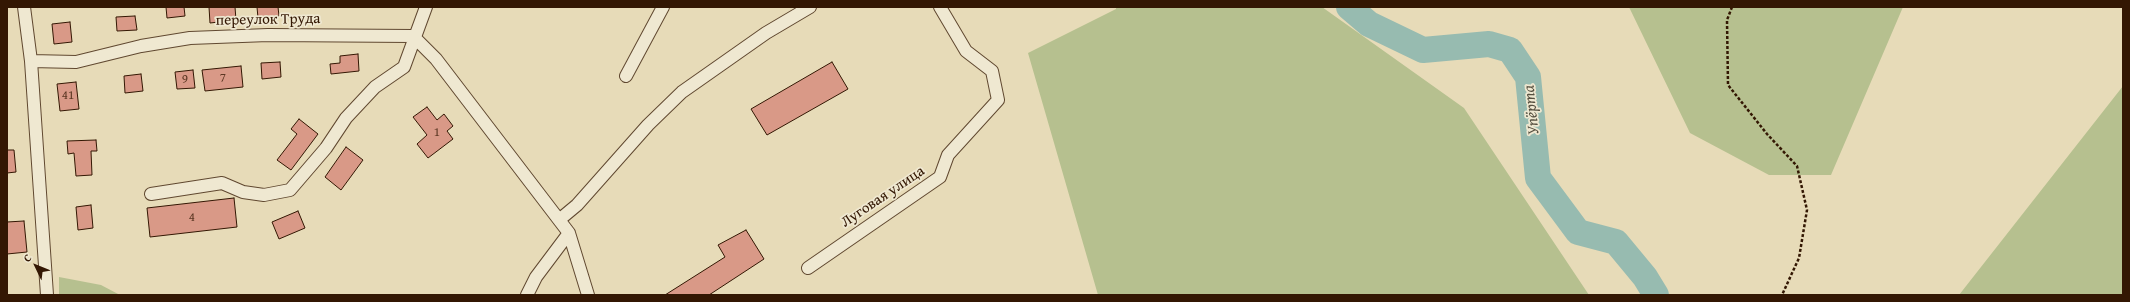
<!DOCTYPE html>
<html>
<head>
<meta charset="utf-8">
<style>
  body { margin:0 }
  #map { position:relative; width:2130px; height:302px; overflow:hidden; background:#e7dbb8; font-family:"Gentium Book Plus",serif }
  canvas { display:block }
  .frame { position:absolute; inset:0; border:8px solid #331703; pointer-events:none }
  .north { position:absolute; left:16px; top:246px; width:40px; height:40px; -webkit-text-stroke:3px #efe8d1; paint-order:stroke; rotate:313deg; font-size:11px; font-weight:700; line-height:16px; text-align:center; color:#331703 }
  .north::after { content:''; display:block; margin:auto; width:14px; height:18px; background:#331703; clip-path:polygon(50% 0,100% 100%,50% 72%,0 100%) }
</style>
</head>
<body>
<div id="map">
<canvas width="2130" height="302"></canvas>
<div class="frame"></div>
<div class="north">С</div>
</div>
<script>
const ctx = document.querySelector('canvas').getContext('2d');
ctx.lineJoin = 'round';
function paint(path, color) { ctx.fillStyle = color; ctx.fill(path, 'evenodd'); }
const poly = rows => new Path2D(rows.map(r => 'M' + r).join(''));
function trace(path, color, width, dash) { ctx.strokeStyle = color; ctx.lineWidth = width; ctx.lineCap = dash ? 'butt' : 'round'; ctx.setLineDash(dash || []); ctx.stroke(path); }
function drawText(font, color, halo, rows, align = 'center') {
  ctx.font = font + ' "Gentium Book Plus",serif'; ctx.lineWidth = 3.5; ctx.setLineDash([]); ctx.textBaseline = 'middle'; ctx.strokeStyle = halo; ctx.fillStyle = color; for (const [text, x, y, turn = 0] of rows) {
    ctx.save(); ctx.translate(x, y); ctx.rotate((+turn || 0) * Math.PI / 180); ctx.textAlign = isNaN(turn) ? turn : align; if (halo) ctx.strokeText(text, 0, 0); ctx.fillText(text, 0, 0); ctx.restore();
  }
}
paint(poly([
  [1116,7,1322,7,1464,108,1589,295,1098,295,1028,53,1116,9],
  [1629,7,1903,7,1831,175,1769,175,1690,133],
  [2123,86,2123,295,1959,295],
  [59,277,101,285,120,295,59,295]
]), '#b6c08f');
trace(poly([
  [1349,7,1369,24,1423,50,1489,44,1510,50,1528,77,1538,178,1578,232,1616,242,1645,277,1656,295]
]), '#97bbb0', 26);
const building = poly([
  [166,7,184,7,185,16,167,18,166,7],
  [209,7,235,7,236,20,210,23,209,7],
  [257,7,278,7,279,16,258,18,257,7],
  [135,16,137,30,117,31,116,17,135,16],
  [70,22,72,42,54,44,52,24,70,22],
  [358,54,359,71,331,74,330,64,340,63,340,56,358,54],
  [280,62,281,77,262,79,261,63,280,62],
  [832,62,848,89,767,135,751,109,832,62],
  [241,66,243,87,205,91,202,70,241,66],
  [193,70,195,88,177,89,175,72,193,70],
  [141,74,143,91,125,93,124,76,141,74],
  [76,82,79,109,60,111,57,84,76,82],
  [427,107,437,120,444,114,453,126,447,131,453,139,428,158,417,144,427,135,413,117,427,107],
  [299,119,318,134,291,170,277,160,297,134,291,129,299,119],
  [96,140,97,151,91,151,92,175,76,176,74,153,68,154,67,141,96,140],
  [346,147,363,160,341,190,325,177,346,147],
  [7,150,14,150,16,172,7,173,7,150],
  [234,198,237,227,150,237,147,208,234,198],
  [91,205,93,228,78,230,76,207,91,205],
  [298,211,305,228,279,239,272,222,298,211],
  [24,221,27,252,7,254,7,222,24,221],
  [746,230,764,259,709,295,665,295,725,257,718,245,746,230]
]);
paint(building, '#d99987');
trace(building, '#331703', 1);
const street = poly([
  [24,7,31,61,47,295],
  [413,36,436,59,569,233,588,295],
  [31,61,76,62,141,46,190,38,268,35,413,36],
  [626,76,663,7],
  [151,194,222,183,243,192,264,195,290,190,326,148,346,118,375,87,404,67,426,7],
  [559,220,577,205,648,125,682,92,766,33,810,7],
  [808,268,940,177,948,155,998,100,992,71,966,51,940,7],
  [527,295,536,277,569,233]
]);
trace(street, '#604830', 14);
trace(poly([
  [1732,7,1727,20,1728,85,1767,134,1797,166,1807,210,1799,258,1782,295]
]), '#331703', 2.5, [3, 2]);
trace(street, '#efe8d1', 12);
drawText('13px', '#5c3824', null, [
  ["7",223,79],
  ["9",185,80],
  ["41",68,96],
  ["1",437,133],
  ["4",192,218]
]);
drawText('15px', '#331703', '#efe8d1', [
  ["переулок Труда",268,20,-1],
  ["Луговая улица",883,197,-34]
]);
drawText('italic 16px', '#565040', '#efe8d1', [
  ["Упёрта",1532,110,-96]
]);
</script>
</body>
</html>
